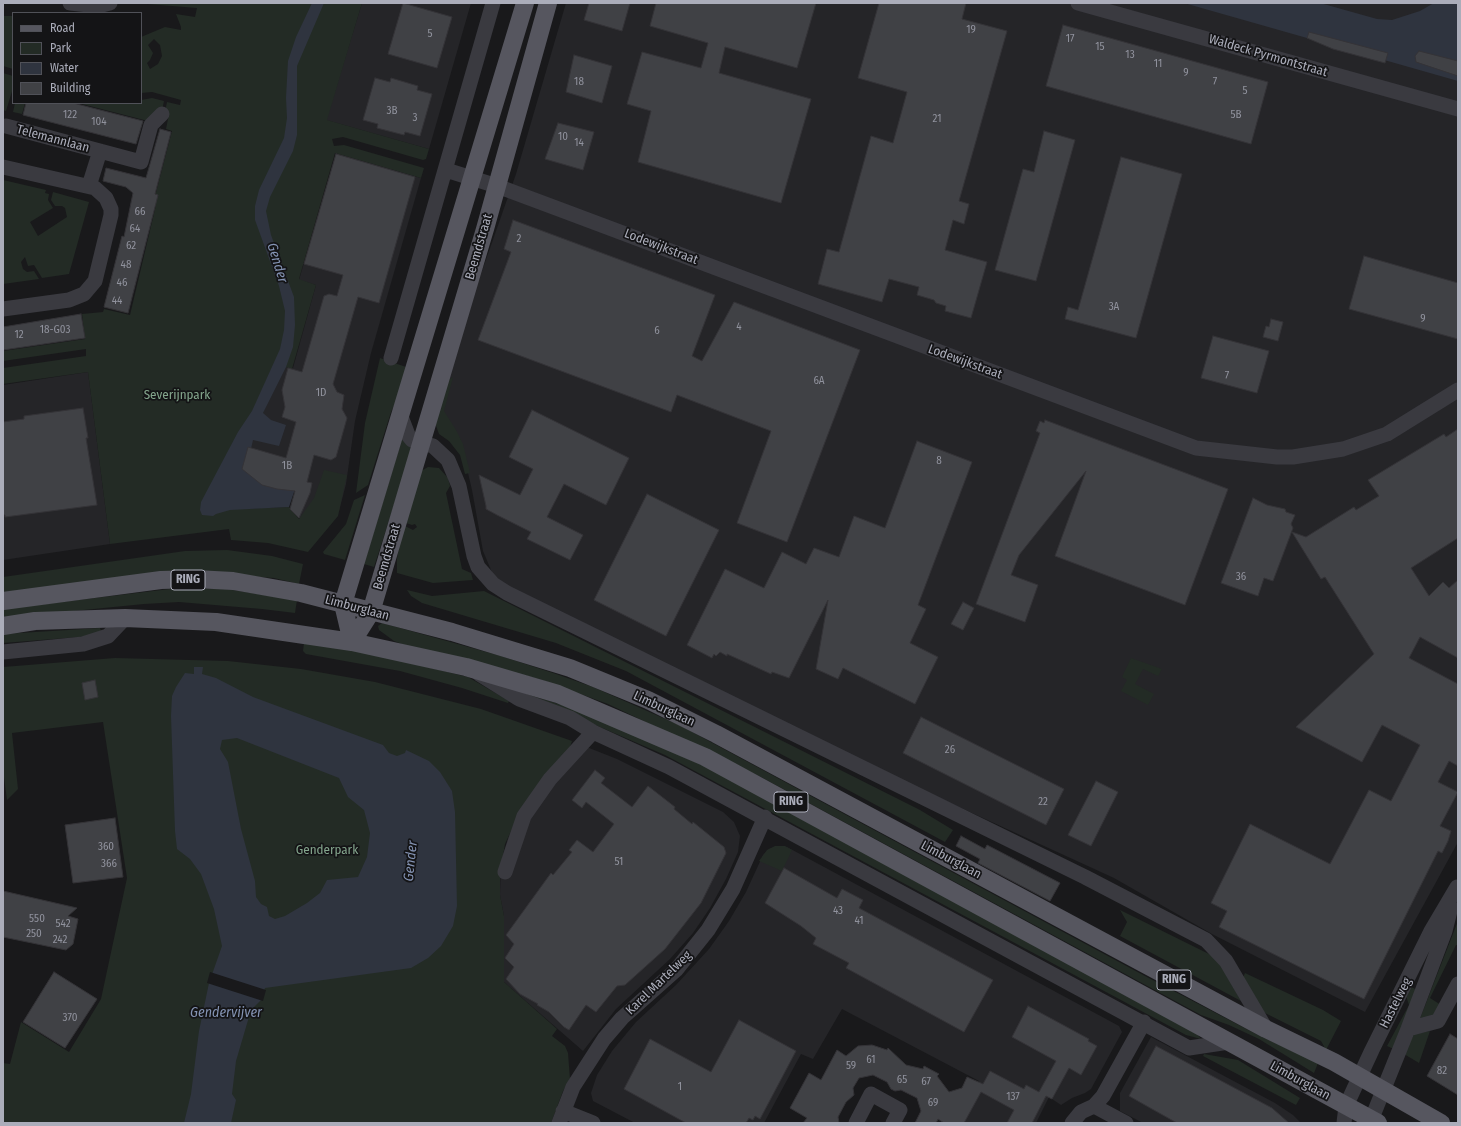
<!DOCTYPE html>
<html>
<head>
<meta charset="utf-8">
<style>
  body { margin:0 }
  #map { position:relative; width:1461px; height:1126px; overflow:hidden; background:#19191b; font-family:"Fira Sans Condensed",sans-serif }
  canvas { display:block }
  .frame { position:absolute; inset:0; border:4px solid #abadba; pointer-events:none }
  .legend { position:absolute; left:12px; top:12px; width:130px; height:92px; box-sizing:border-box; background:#141416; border:1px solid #505158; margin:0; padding:5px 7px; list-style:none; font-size:12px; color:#abadba }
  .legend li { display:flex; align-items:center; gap:8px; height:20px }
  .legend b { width:20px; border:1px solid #505158 }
</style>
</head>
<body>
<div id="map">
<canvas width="1461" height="1126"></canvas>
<div class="frame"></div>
<ul class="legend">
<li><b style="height:5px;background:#56565f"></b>Road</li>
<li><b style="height:11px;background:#232b25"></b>Park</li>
<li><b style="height:11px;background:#2f343f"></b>Water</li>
<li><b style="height:11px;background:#404145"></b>Building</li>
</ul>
</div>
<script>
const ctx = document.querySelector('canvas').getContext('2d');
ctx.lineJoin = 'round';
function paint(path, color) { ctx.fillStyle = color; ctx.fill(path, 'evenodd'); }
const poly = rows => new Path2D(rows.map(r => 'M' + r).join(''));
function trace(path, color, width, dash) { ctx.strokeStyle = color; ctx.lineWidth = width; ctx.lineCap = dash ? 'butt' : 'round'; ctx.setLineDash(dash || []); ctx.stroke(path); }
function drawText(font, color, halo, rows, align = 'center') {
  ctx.font = font + ' "Fira Sans Condensed",sans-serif'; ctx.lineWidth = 3.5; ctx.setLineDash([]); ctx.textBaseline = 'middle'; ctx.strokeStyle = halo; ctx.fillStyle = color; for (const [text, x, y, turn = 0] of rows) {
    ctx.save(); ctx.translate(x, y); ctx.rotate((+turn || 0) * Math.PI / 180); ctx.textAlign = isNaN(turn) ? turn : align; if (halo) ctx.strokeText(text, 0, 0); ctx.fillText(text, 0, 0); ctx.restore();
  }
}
paint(poly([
  [362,3,471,3,429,149,326,120],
  [566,3,1458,3,1458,842,1365,1012,1212,934,1114,878,518,605,499,589,483,551,472,490,460,439,443,414,454,351,516,174],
  [336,153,421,178,371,353,355,421,346,484,339,511,300,519,291,509,296,490,248,447,283,366,293,368,316,285,299,280],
  [88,372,110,544,3,560,3,385],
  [574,742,617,759,723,812,734,822,740,836,738,852,726,879,710,908,693,933,670,959,616,1009,583,1051,504,982,504,916,500,895,501,861,511,828],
  [778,846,787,847,1119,1026,1122,1032,1091,1089,1085,1093,1072,1098,1061,1105,1049,1097,1036,1123,957,1123,979,1081,842,1009,813,1059,801,1054,764,1123,635,1123,593,1101,591,1093,597,1075,612,1051,636,1022,676,985,709,949,729,921,746,892,763,855,769,849],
  [1151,1037,1275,1103,1293,1115,1301,1123,1143,1123,1120,1111,1120,1093]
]), '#252528');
paint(poly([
  [135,3,362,3,327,120,429,149,426,159,423,160,343,137,332,139,334,146,344,145,424,168,421,178,335,153,299,279,316,285,292,369,283,366,248,447,234,509,289,507,299,519,314,498,324,470,347,475,338,516,308,552,268,543,231,540,229,529,110,544,88,372,3,384,3,368,86,356,86,349,3,361,3,351,85,339,82,314,103,312,104,309,130,315,156,205,153,204,172,131,166,129,169,114,165,112,167,102,180,105,181,100,152,92,141,93,141,37,165,27,181,30,181,27,176,14,195,17,197,8],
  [154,39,160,45,162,56,158,64,150,69,147,63,150,60,153,53,148,45],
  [3,16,13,16,13,69,3,66],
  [3,73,13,76,13,88,6,111,3,110],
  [152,98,164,101,162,111,148,121,78,103,141,103,141,100],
  [15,103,25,103,22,114,13,112],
  [3,180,46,190,45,193,49,194,48,200,53,208,30,222,38,236,67,217,65,208,62,206,55,206,51,200,53,192,89,202,69,274,42,278,34,265,28,266,25,257,21,262,23,269,27,272,34,271,39,279,3,284],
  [380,358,406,367,403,386,391,412,368,485,356,493,365,423],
  [453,377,444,411,456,430,463,444,470,473,465,474,460,455,449,441,439,434,435,423,447,381],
  [402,439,412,449,374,567,364,564],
  [428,467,439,468,448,478,450,486,446,493,462,569,471,573,473,580,433,583,397,573,397,559,403,525,413,530,417,527,415,524,412,525,403,522,421,471],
  [365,495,345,560,324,554,323,552,346,524,354,500],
  [227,550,272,556,303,564,299,584,274,578,192,572,3,593,3,577,185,551],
  [178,588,226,589,297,600,295,613,262,609,179,602,144,604,3,618,3,609],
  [407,590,432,596,484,591,920,810,953,830,945,842,626,671,556,643,422,603,411,596],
  [382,623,501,656,556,674,593,687,681,726,1145,976,1256,1034,1318,1063,1314,1073,1259,1039,1229,1025,1201,1015,761,777,608,704,539,679,407,646,394,641,379,630,378,626],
  [100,628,101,631,92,636,3,643,3,634],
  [304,643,365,652,468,677,509,701,508,703,462,688,400,671,306,654,303,651],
  [115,658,228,661,301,669,375,682,481,709,572,741,570,747,516,820,505,844,500,873,500,895,504,916,504,982,557,1029,552,1036,565,1046,568,1053,570,1079,563,1091,551,1123,3,1123,3,1063,10,1064,21,1022,69,1052,101,999,127,878,103,722,12,733,18,789,7,800,3,770,3,667],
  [1131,658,1162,669,1158,676,1143,669,1135,684,1154,694,1148,705,1121,691,1127,680,1122,677],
  [514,690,578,710,713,770,1197,1034,1201,1039,1186,1035,665,755],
  [775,846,785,846,792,850,782,871,759,861,767,850],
  [1120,910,1215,957,1218,959,1241,1001,1120,936,1127,922],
  [1458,921,1458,945,1456,945,1430,998,1441,1005,1437,1016,1419,1021],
  [1245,973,1323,1010,1341,1021,1326,1050,1321,1041,1263,1012,1243,978],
  [1411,987,1420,991,1396,1050,1387,1046,1409,1005,1406,996],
  [1430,1031,1419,1063,1404,1054,1414,1034],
  [1204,1054,1238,1060,1300,1098,1296,1105,1203,1056]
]), '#232b25');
paint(poly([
  [312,3,324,3,297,66,297,135,293,151,270,197,266,211,271,235,294,297,295,325,293,347,286,367,263,413,271,420,286,425,279,446,253,440,250,453,295,489,289,507,230,510,216,514,213,516,202,515,200,510,201,502,238,432,252,411,280,349,284,330,285,311,279,286,255,220,255,206,259,190,284,138,287,118,286,98,288,61,296,37],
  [1184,3,1320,3,1377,19,1392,20,1420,11,1434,3,1458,3,1458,81],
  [194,667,203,667,202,674,216,678,253,697,383,745,389,753,397,756,405,753,406,750,429,761,440,772,452,791,455,812,457,906,453,926,441,946,428,958,411,968,265,988,261,1000,251,1010,236,1061,232,1094,236,1100,231,1123,184,1123,191,1094,199,1031,209,983,222,946,214,909,201,874,190,859,177,849,175,831,171,716,172,696,176,687,185,673,194,674],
  [237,738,339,778,348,797,364,810,370,833,367,857,358,877,327,880,320,893,307,903,285,916,275,919,269,916,267,907,261,904,256,897,255,881,241,829,228,762,220,749,222,740]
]), '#2f343f');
paint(poly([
  [210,972,266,990,263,1001,207,983]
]), '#19191b');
const building = poly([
  [403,3,452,17,437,68,388,54,403,3],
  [589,3,630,3,622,31,584,20,589,3],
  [656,3,816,3,797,68,725,47,719,73,811,99,781,203,638,162,651,111,627,104,642,52,701,68,708,43,650,26,656,3],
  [879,3,966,3,962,19,1007,31,959,201,969,204,964,224,953,220,945,250,987,262,971,318,945,311,946,306,936,303,934,300,917,295,919,287,889,279,882,302,818,284,827,249,839,252,871,136,893,143,907,92,858,78,879,3],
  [1063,25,1268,82,1251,144,1046,86,1063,25],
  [1309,32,1388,53,1385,63,1333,49,1307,38,1309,32],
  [1419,51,1458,61,1458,76,1416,62,1415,56,1419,51],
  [574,55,612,66,602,103,566,92,574,55],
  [375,78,390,82,391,78,418,86,417,90,432,94,420,136,405,132,404,135,377,128,378,124,363,120,375,78],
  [26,103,73,103,143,121,136,144,23,115,26,103],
  [558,123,594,132,583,170,545,159,558,123],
  [160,129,171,132,155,194,158,195,128,313,104,307,122,236,124,237,133,193,126,187,103,181,106,168,146,178,160,129],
  [1044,131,1075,140,1036,281,995,270,1023,169,1034,172,1044,131],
  [336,154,415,177,379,303,358,297,333,384,337,392,344,395,342,409,347,418,336,457,331,460,314,455,307,482,312,483,310,493,299,518,290,509,295,491,277,489,262,485,242,469,248,447,286,458,296,422,282,417,285,407,282,390,288,368,302,372,324,296,329,294,337,296,343,275,304,264,336,154],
  [1121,157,1182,174,1136,338,1065,319,1068,307,1078,310,1121,157],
  [513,220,715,295,692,356,702,361,734,302,860,350,787,542,737,523,771,431,677,395,671,412,478,340,511,252,504,249,513,220],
  [1364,256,1458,283,1458,339,1349,309,1364,256],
  [81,314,85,338,3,350,3,327,81,314],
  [1271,319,1283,322,1278,341,1263,337,1266,326,1269,327,1271,319],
  [1213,336,1269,351,1257,393,1201,378,1213,336],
  [83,408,88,438,86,438,97,505,5,517,5,515,3,515,3,422,24,419,24,416,83,408],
  [532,410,629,458,606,505,564,484,547,517,583,535,570,560,527,539,531,532,497,515,486,509,486,506,479,475,520,495,533,469,509,457,532,410],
  [1045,420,1228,489,1185,605,1055,556,1086,471,1019,555,1011,575,1038,585,1025,622,976,604,1040,433,1036,431,1040,421,1044,423,1045,420],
  [1458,429,1458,538,1411,568,1429,596,1443,582,1449,588,1458,580,1458,658,1420,637,1409,658,1458,684,1458,766,1449,761,1438,782,1458,792,1440,826,1451,831,1448,841,1442,853,1438,851,1364,999,1219,927,1227,911,1211,903,1250,824,1330,864,1369,790,1391,801,1420,745,1382,725,1362,762,1296,727,1374,654,1325,577,1321,579,1292,532,1306,537,1354,507,1356,510,1379,496,1368,480,1444,434,1446,437,1458,429],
  [917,441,972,462,918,605,926,609,910,643,938,657,915,704,843,668,838,679,816,669,828,600,789,678,772,672,771,674,727,654,727,656,720,652,716,656,714,654,712,658,687,645,725,569,764,588,782,552,806,564,814,548,839,557,854,516,885,528,917,441],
  [647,494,719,530,666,636,594,600,647,494],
  [1253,498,1267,505,1285,509,1286,512,1295,515,1291,524,1293,528,1273,581,1264,578,1258,596,1221,583,1253,498],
  [963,602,974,608,963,630,951,624,963,602],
  [95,680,98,697,85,700,82,683,95,680],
  [921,717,1064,789,1046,825,903,753,921,717],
  [595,770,605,778,601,783,632,807,648,786,675,807,674,809,692,824,693,822,724,847,726,853,701,903,665,949,625,985,617,986,596,1012,586,1005,569,1030,564,1027,549,1012,537,1005,538,1004,520,994,506,979,514,967,505,958,514,944,506,935,551,873,553,875,572,852,569,850,577,840,593,852,614,824,586,802,582,808,572,800,595,770],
  [1096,781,1118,792,1091,846,1068,835,1096,781],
  [115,818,123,877,73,883,65,825,115,818],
  [961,836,985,849,987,845,1060,883,1050,901,978,863,980,859,956,846,961,836],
  [784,868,837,898,842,889,863,900,859,908,993,980,964,1032,846,968,849,963,813,944,816,938,801,926,765,903,784,868],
  [3,891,77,908,68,916,78,919,73,944,66,950,3,937,3,891],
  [54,972,97,999,65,1048,23,1022,54,972],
  [1028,1006,1089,1039,1088,1041,1097,1046,1081,1075,1069,1068,1052,1099,1046,1096,1032,1123,1007,1123,1014,1110,981,1092,964,1123,944,1123,938,1119,936,1123,915,1123,921,1111,917,1098,901,1090,895,1091,891,1089,887,1082,873,1075,859,1078,853,1088,854,1095,846,1102,838,1117,839,1123,803,1123,807,1118,790,1108,809,1073,821,1080,837,1050,846,1056,858,1046,872,1045,887,1050,888,1048,906,1065,923,1069,924,1066,939,1074,937,1076,949,1092,962,1088,967,1077,983,1084,990,1071,1024,1089,1026,1085,1039,1092,1056,1061,1012,1037,1028,1006],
  [739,1020,796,1051,760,1119,755,1116,753,1120,749,1118,746,1123,686,1123,624,1089,650,1039,711,1072,739,1020],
  [1450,1034,1458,1039,1458,1095,1427,1076,1450,1034],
  [1156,1046,1272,1108,1289,1123,1177,1123,1152,1109,1129,1096,1156,1046]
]);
paint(building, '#404145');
trace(building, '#343337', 1);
trace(poly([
  [70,3,98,6,110,3],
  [1078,3,1458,109],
  [6,126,141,162,151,125,162,114],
  [3,167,95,188,106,198,111,209,111,215,95,281,84,294,69,300,3,309],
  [446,170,497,186,564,211,1196,448,1277,457,1293,457,1343,449,1387,434,1458,390],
  [89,186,100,151],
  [391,358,493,3],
  [400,414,408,435,412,440,433,446,448,460,459,486,474,556,478,567,493,584,507,593,1085,877,1206,940,1226,961,1266,1029],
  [3,652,83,644,108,636,125,618],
  [479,674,519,699,570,718,593,732,669,767,1189,1048,1229,1042],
  [505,872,524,816,550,779,593,732],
  [1408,1029,1438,1021,1458,984],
  [1094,1106,1126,1123],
  [563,1111,593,1123],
  [559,1123,573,1087,604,1039,622,1018,676,970,708,930,733,889,765,817],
  [856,1123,871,1094,900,1110,893,1123],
  [1072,1123,1081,1112,1094,1106,1103,1096,1144,1022],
  [1344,1123,1346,1106,1372,1050,1431,931,1457,887],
  [1370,1123,1408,1029,1445,931,1451,907]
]), '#3a3a40', 15);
trace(poly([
  [3,601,161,580,195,579,233,581,301,593,452,632,570,668,648,700,716,734,1266,1029,1334,1062,1441,1123],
  [3,626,35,621,125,618,216,622,352,642,466,667,558,694,705,757,1378,1123],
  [352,642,371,612,485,229,548,3],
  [352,642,343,604,525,3]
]), '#56565f', 18);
drawText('11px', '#90929d', null, [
  ["19",971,30],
  ["5",430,34],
  ["17",1070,39],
  ["15",1100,47],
  ["13",1130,55],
  ["11",1158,64],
  ["9",1186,73],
  ["18",579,82],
  ["7",1215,82],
  ["5",1245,91],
  ["3B",392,111],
  ["122",70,115],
  ["5B",1236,115],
  ["3",415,118],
  ["21",937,119],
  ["104",99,122],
  ["10",563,137],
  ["14",579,143],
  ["66",140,212],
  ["64",135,229],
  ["2",519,239],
  ["62",131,246],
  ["48",126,265],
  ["46",122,283],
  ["44",117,301],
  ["3A",1114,307],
  ["9",1423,319],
  ["4",739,327],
  ["18-G03",55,330],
  ["6",657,331],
  ["12",19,335],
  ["7",1227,376],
  ["6A",819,381],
  ["1D",321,393],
  ["8",939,461],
  ["1B",287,466],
  ["36",1241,577],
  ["26",950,750],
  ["22",1043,802],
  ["360",106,847],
  ["51",619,862],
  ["366",109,864],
  ["43",838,911],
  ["550",37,919],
  ["41",859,921],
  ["542",63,924],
  ["250",34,934],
  ["242",60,940],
  ["370",70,1018],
  ["61",871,1060],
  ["59",851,1066],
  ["82",1442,1071],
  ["65",902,1080],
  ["67",926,1082],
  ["1",680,1087],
  ["137",1013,1097],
  ["69",933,1103]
]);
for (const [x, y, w] of [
  [188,580,34],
  [791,802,34],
  [1174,980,34]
]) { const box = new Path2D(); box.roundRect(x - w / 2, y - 10, w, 20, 3); ctx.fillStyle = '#141416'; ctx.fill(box); trace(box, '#abadba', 1); }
drawText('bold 12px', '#abadba', null, [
  ["RING",188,580],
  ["RING",791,802],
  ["RING",1174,980]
]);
drawText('13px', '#abadba', '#141416', [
  ["Waldeck Pyrmontstraat",1268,56,16],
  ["Telemannlaan",53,139,15],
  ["Beemdstraat",479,247,-74],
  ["Lodewijkstraat",661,247,21],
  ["Lodewijkstraat",965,362,20],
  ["Beemdstraat",387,557,-74],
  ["Limburglaan",357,608,15],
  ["Limburglaan",664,709,25],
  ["Limburglaan",951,860,28],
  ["Karel Martelweg",659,983,-44],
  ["Hastelweg",1396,1003,-63],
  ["Limburglaan",1300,1081,29]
]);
drawText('13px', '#83a48c', '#141416', [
  ["Severijnpark",177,395],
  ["Genderpark",327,850]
]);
drawText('italic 14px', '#8493b3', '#141416', [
  ["Gender",277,263,73],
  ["Gender",411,861,-84],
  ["Gendervijver",226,1013]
]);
</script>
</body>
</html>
